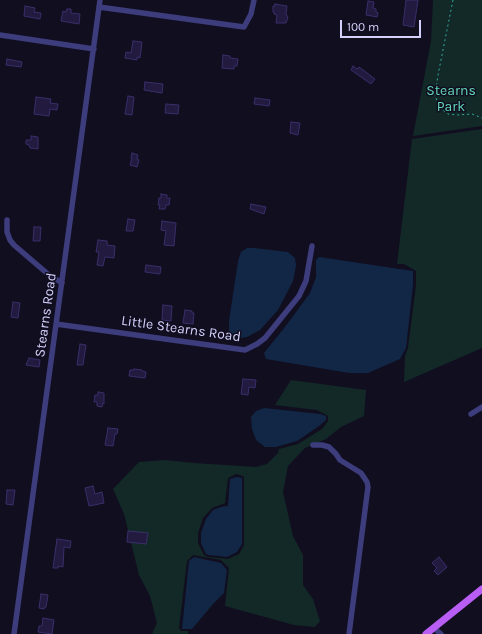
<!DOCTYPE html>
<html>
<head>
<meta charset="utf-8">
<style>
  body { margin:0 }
  #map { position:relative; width:482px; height:634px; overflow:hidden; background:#110e20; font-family:Karla,sans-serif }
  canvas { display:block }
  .scale { position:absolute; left:340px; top:20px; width:81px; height:18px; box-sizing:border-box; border:2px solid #d4d0fc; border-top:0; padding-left:5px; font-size:12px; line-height:14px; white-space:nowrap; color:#d4d0fc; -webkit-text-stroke:3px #110e20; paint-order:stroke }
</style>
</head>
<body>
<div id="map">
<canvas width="482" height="634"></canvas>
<div class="scale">100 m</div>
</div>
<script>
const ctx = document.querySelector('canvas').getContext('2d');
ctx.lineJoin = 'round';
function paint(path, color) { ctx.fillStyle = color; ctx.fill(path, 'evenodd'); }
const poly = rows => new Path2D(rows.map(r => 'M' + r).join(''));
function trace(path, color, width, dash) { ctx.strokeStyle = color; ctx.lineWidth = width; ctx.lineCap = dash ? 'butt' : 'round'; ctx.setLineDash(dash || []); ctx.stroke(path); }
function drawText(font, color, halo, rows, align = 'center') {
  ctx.font = font + ' Karla,sans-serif'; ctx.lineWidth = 3; ctx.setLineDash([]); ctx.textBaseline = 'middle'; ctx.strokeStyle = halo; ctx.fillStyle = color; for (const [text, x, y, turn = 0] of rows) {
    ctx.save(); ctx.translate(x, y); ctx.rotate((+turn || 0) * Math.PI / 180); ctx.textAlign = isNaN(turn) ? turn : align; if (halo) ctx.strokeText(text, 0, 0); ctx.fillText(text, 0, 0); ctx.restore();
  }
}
paint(poly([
  [433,0,482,0,482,126,413,136,431,41],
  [482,129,482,348,404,382,405,356,408,348,416,285,416,271,404,264,397,264,412,139],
  [291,380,366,390,364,416,341,427,326,439,305,448,288,466,283,492,293,536,303,555,303,585,313,599,320,621,315,627,294,625,225,606,229,568,221,560,193,555,187,561,179,628,181,631,188,631,188,634,152,634,157,623,150,596,139,575,124,514,113,489,139,462,165,460,194,463,256,467,267,464,278,453,279,449,298,444,322,429,328,421,328,416,317,410,275,405],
  [236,474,243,476,244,478,244,545,239,554,228,559,208,557,204,555,198,543,198,533,203,518,212,508,225,503,228,478]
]), '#122928');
paint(poly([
  [247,248,254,248,288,252,295,258,296,266,293,281,278,310,260,330,247,337,240,338,233,337,229,332,229,321,238,261,241,252],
  [319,257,413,271,413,285,406,348,400,359,368,373,349,373,266,359,264,353,285,327,310,293,316,277,316,260],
  [264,408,320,414,326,416,326,420,319,426,297,441,276,447,265,447,256,440,252,429,251,417,256,411],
  [237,477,242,478,242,544,237,552,227,557,209,555,206,554,201,543,201,533,206,519,213,510,221,507,228,506,230,479],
  [194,557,221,563,227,570,224,593,213,604,192,629,182,629,189,561]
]), '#112745');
const building = poly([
  [406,0,418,0,414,27,403,25,406,0],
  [368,1,374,2,373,8,376,9,376,12,378,13,377,17,366,15,368,1],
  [275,4,287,6,286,14,288,17,286,23,276,23,277,15,274,14,274,12,273,12,273,6,275,6,275,4],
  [25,6,35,8,34,12,41,13,40,19,24,16,25,6],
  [67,9,71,9,71,13,80,14,79,24,61,21,63,11,66,12,67,9],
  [133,41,142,42,140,58,137,57,137,60,125,58,126,52,131,53,133,41],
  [223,55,230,56,230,58,238,59,237,66,234,66,234,69,222,68,223,55],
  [7,59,22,62,21,67,6,65,7,59],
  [353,66,357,69,359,67,375,79,371,84,351,70,353,66],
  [145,82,163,84,162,93,144,90,145,82],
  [128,96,134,97,132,115,125,114,128,96],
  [36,97,51,99,50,103,58,104,57,110,50,109,49,116,34,114,36,97],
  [255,98,270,100,269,106,254,104,255,98],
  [166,104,179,105,178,114,165,113,166,104],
  [291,122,300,123,298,135,290,133,291,122],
  [31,136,38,137,38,149,30,148,29,145,26,144,26,140,31,140,31,136],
  [132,153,138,155,137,159,139,160,137,167,130,165,132,158,131,158,132,153],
  [161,194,167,195,167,198,170,198,169,205,166,205,165,209,159,209,160,205,158,205,159,198,161,198,161,194],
  [251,204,266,207,264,214,250,209,251,204],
  [128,219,135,220,133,231,126,231,128,219],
  [162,221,176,223,174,246,164,245,166,231,161,230,162,221],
  [34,227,41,227,40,241,33,241,34,227],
  [98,240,107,241,107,245,115,246,114,258,105,257,103,266,97,265,99,252,96,252,98,240],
  [146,265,161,267,160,274,145,272,146,265],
  [13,302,20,303,18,318,11,317,13,302],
  [163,305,172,306,171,321,162,320,163,305],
  [185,310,192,311,192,313,194,313,193,324,183,323,185,310],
  [80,344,86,345,83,365,77,365,80,344],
  [29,358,40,360,39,367,26,365,29,358],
  [134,369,142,370,142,371,146,372,145,378,129,376,130,370,134,370,134,369],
  [243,379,256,380,255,388,249,387,248,395,241,394,243,379],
  [98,392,104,393,104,404,103,403,102,407,97,406,97,402,94,402,95,395,98,395,98,392],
  [108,428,118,429,117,434,115,434,113,446,105,445,108,428],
  [93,486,95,494,102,492,104,503,89,506,85,488,93,486],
  [7,490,15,490,13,505,6,504,7,490],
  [128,531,148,533,146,544,127,542,128,531],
  [57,539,71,541,70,548,64,547,63,567,58,566,58,568,53,568,57,539],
  [439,557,447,567,438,575,434,571,437,568,432,563,439,557],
  [41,594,48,595,46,607,45,607,44,609,39,608,41,594],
  [43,618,54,620,52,634,38,632,39,626,42,626,43,618]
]);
paint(building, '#221b3f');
trace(building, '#392f6a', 1);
trace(poly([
  [453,0,438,75,435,95,439,107,448,114,457,115,472,114,482,118]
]), '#35aaa1', 1, [2, 3]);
trace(poly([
  [99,7,244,27,251,14,254,0],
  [0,35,94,49],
  [7,220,7,232,10,240,14,245,49,275,62,283],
  [56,324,245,350,257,344,265,338,299,296,306,281,312,246],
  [471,414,482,407],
  [313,445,322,445,329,447,336,454,340,460,361,473,367,482,368,487,349,634],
  [434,628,441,634],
  [14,634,100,0]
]), '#3d3c7c', 5.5);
trace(poly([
  [426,634,482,589]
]), '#b95ef5', 7);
drawText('14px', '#61d7b7', '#110e20', [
  ["Stearns",451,91],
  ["Park",451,107]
]);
drawText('14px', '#d4d0fc', '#110e20', [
  ["Stearns Road",46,315,-82],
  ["Little Stearns Road",181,329,8]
]);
</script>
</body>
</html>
